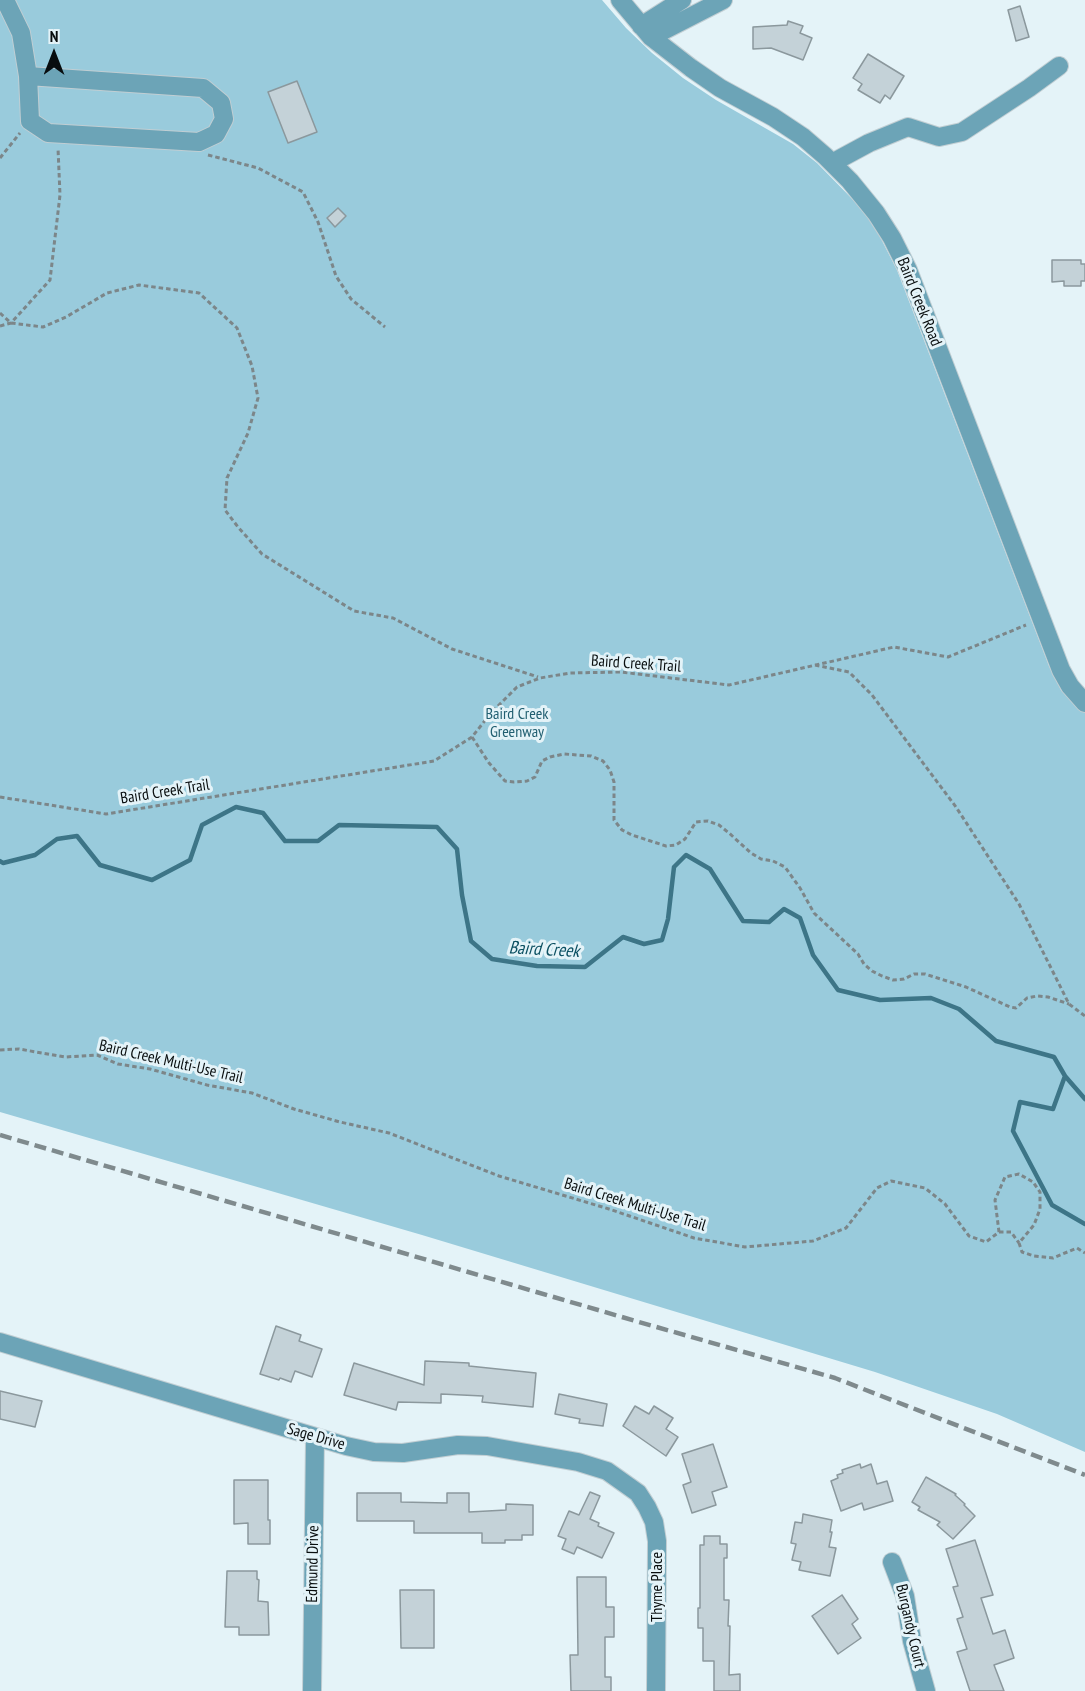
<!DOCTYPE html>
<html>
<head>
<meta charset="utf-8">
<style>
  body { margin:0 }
  #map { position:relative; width:1085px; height:1691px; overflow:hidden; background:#e4f3f8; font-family:"PT Sans Narrow",sans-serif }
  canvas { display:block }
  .north { position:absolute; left:24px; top:24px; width:60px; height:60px; -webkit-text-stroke:4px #e4f3f8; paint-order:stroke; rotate:0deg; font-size:16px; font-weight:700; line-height:24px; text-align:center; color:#080d0e }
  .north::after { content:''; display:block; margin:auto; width:21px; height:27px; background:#080d0e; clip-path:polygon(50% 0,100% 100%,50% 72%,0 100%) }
</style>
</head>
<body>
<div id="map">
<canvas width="1085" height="1691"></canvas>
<div class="north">N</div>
</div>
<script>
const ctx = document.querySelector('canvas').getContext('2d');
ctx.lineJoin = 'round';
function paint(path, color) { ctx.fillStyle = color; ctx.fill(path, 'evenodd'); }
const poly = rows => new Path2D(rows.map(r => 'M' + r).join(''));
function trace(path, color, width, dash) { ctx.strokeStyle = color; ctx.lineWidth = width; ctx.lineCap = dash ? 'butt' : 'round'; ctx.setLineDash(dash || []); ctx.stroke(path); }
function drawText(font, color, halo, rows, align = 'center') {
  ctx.font = font + ' "PT Sans Narrow",sans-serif'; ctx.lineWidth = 6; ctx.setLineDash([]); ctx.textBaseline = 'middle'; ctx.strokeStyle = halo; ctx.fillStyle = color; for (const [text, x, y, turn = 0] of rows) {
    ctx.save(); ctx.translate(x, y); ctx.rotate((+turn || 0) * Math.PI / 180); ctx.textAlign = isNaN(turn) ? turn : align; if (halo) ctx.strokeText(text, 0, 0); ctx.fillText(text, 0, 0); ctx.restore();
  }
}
paint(poly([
  [0,0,602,0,626,28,652,53,683,78,716,100,793,144,817,163,865,212,877,231,897,270,1049,666,1061,690,1074,704,1085,712,1085,1452,997,1414,875,1372,422,1235,0,1112]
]), '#99cbdc');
trace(poly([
  [0,861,3,863,35,855,57,839,77,836,100,865,152,880,190,860,202,825,236,807,263,813,285,841,318,841,339,825,437,827,457,849,462,895,471,941,492,959,537,966,585,967,623,937,644,944,662,940,668,919,674,867,686,855,710,869,743,921,769,922,784,909,800,918,813,955,838,990,880,1000,931,998,959,1009,996,1041,1054,1057,1065,1076,1053,1109,1020,1102,1013,1131,1052,1205,1085,1224],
  [1065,1076,1085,1099]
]), '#3d7587', 4.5);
const building = poly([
  [1020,6,1029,37,1016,41,1008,10,1020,6],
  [788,21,803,26,800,33,812,38,803,60,771,48,753,49,753,27,787,25,788,21],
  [868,54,904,76,890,99,885,95,880,103,858,90,862,84,853,78,868,54],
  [297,81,317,132,288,143,268,92,297,81],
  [338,208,346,216,335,227,327,218,338,208],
  [1052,260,1081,260,1081,264,1085,264,1085,281,1081,281,1081,286,1064,286,1064,281,1052,282,1052,260],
  [276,1326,301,1335,299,1341,322,1349,312,1377,295,1371,291,1382,280,1378,279,1380,260,1374,276,1326],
  [425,1361,469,1363,469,1366,536,1373,533,1407,482,1402,483,1396,441,1394,441,1403,398,1402,396,1410,344,1395,354,1363,424,1385,425,1361],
  [0,1391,42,1401,35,1427,0,1419,0,1391],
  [559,1394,607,1404,603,1426,579,1423,580,1419,555,1414,559,1394],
  [635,1406,649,1414,654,1406,673,1418,666,1429,678,1437,666,1456,623,1426,635,1406],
  [713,1444,727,1487,712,1492,716,1505,692,1513,683,1485,691,1482,682,1454,713,1444],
  [860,1464,861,1468,871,1464,877,1484,887,1481,893,1501,864,1510,862,1503,841,1511,831,1481,838,1478,837,1475,843,1473,842,1470,860,1464],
  [926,1477,956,1494,955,1495,965,1504,964,1505,975,1516,953,1539,937,1525,940,1522,918,1510,920,1507,912,1502,926,1477],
  [234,1480,268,1480,268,1520,270,1520,270,1544,248,1544,248,1523,234,1524,234,1480],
  [590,1492,600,1496,590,1519,599,1523,598,1526,614,1533,602,1558,577,1547,574,1554,562,1549,566,1539,558,1536,569,1511,579,1515,590,1492],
  [357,1493,401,1493,401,1502,447,1503,447,1493,469,1493,469,1512,506,1510,506,1504,533,1505,533,1535,522,1535,522,1540,505,1540,505,1543,482,1543,482,1533,414,1533,414,1521,357,1521,357,1493],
  [803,1514,832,1520,830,1532,832,1532,829,1547,836,1548,830,1576,799,1570,801,1562,792,1560,796,1544,791,1543,795,1522,802,1523,803,1514],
  [704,1536,720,1536,720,1544,727,1544,727,1558,724,1558,724,1600,729,1600,728,1626,730,1626,729,1675,740,1674,740,1691,714,1691,714,1661,703,1661,703,1628,698,1628,698,1608,700,1608,700,1545,704,1545,704,1536],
  [975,1540,993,1595,981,1598,993,1634,1005,1630,1014,1658,994,1665,1004,1691,970,1691,957,1652,967,1649,957,1619,963,1617,953,1587,958,1586,946,1549,975,1540],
  [227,1571,257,1571,257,1579,259,1580,258,1601,268,1602,269,1635,239,1635,239,1627,225,1627,227,1571],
  [577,1577,606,1577,606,1607,614,1607,614,1637,605,1637,605,1677,611,1677,611,1691,571,1691,570,1655,578,1655,577,1577],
  [400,1590,434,1590,434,1648,401,1648,400,1590],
  [842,1595,858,1619,852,1624,861,1638,838,1654,812,1616,842,1595]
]);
paint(building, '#c4d2d8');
trace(building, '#8b989d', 1.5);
const minor = poly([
  [5,0,21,33,28,76,30,121,48,133,199,142,216,134,224,119,221,103,203,88,28,76],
  [620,0,651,37,691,68,720,88,773,117,803,137,825,156,850,181,876,213,892,238,908,270,1061,670,1070,686,1085,703],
  [641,26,682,0],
  [651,37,723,0],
  [832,163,869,143,908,127,939,137,962,132,1029,88,1059,66],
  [0,1342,346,1446,374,1452,403,1453,458,1445,487,1446,578,1462,607,1471,638,1493,647,1507,654,1522,657,1541,656,1691],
  [892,1562,905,1596,912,1641,926,1691],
  [312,1691,315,1437]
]);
trace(minor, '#c1ced3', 20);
trace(poly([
  [208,155,258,168,303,192,318,222,336,276,351,299,385,327],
  [0,158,20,133],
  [0,313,11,323,43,327,66,317,107,293,139,285,199,293,237,328,252,366,258,398,248,433,227,478,225,510,238,527,262,554,354,611,393,618,452,649,538,677],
  [0,326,11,323,50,280,60,195,58,148],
  [815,665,849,672,872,695,956,807,1019,904,1069,1004,1085,1016],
  [472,737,489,763,505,781,514,782,527,781,535,777,542,761,550,757,564,754,591,756,603,761,610,770,614,782,614,820,622,830,632,835,666,846,676,845,685,839,696,822,708,821,719,825,729,833,751,853,761,859,773,861,785,867,800,888,814,913,858,954,864,964,872,971,882,976,893,980,904,979,914,974,925,974,966,987,1010,1007,1016,1008,1027,998,1037,996,1048,997,1069,1004],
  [0,797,106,814,434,761,472,737,491,713,517,687,540,678,570,673,621,672,729,685,894,647,948,657,1026,625],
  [0,1050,19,1049,65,1057,97,1055,118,1064,150,1069,207,1085,252,1093,294,1109,340,1122,389,1133,499,1176,609,1209,694,1238,745,1247,813,1241,846,1228,877,1188,891,1181,925,1188,945,1204,969,1236,986,1242,999,1232,995,1200,1005,1177,1019,1174,1033,1182,1040,1192,1040,1209,1034,1225,1019,1243,1022,1252,1034,1256,1053,1258,1077,1248,1085,1253],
  [999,1232,1011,1232,1019,1243]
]), '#7c8689', 3, [4.5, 3]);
trace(minor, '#6ca4b7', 18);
trace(poly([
  [0,1135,639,1322,835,1378,1085,1475]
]), '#7f8a8d', 4.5, [12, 6]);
drawText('16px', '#080d0e', '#e4f3f8', [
  ["Baird Creek Road",919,302,68],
  ["Baird Creek Trail",636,664,4],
  ["Baird Creek Trail",165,792,-9],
  ["Baird Creek Multi-Use Trail",171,1062,13],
  ["Baird Creek Multi-Use Trail",635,1205,17],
  ["Sage Drive",316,1437,16],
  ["Edmund Drive",313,1564,-89],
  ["Thyme Place",657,1587,-90],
  ["Burgandy Court",910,1626,77]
]);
drawText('16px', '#215f71', '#e4f3f8', [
  ["Baird Creek",517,714],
  ["Greenway",517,732]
]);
drawText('italic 18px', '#0c5062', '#e4f3f8', [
  ["Baird Creek",544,950,3]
]);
</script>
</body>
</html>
